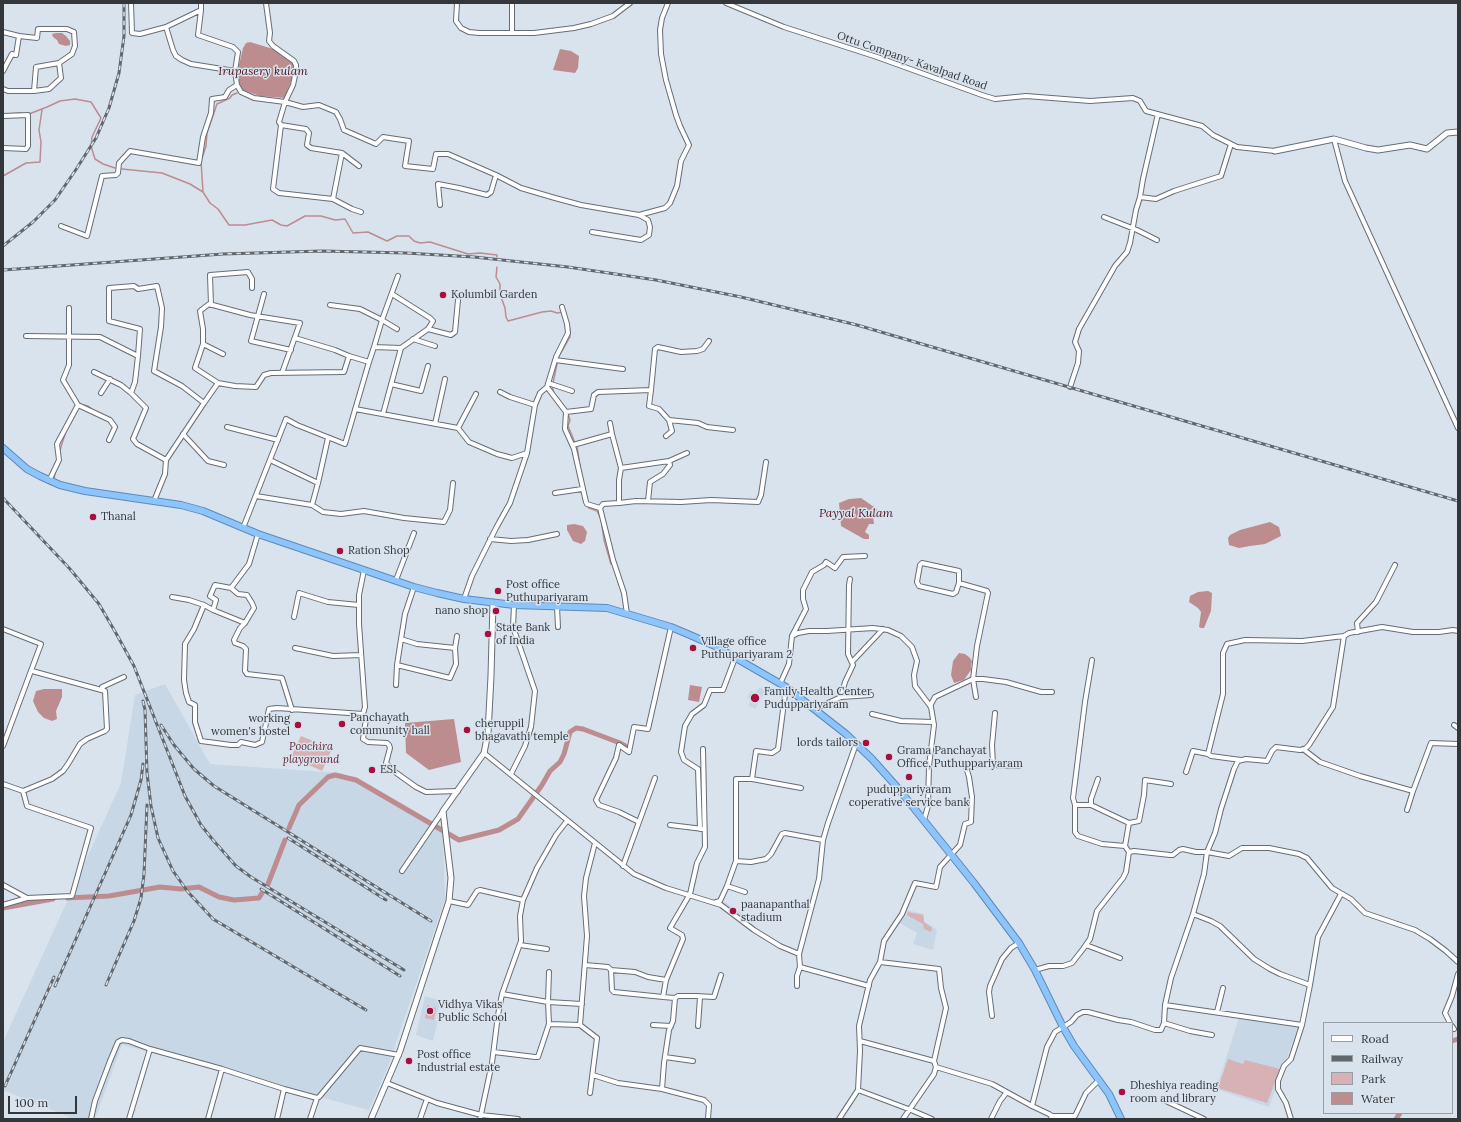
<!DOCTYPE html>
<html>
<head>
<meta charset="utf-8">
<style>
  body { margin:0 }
  #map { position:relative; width:1461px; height:1122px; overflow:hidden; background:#d9e3ee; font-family:Lora,serif }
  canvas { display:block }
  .frame { position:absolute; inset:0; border:4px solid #33373b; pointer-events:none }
  .legend { position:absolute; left:1323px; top:1022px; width:130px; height:92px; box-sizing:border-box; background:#d9e3ee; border:1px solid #979ea6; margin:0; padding:5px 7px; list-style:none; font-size:12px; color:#33373b }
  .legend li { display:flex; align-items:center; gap:8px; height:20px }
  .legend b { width:20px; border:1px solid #979ea6 }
  .scale { position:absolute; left:8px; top:1096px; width:69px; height:18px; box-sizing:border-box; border:2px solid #33373b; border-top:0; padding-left:5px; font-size:12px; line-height:14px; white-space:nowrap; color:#33373b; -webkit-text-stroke:3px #d9e3ee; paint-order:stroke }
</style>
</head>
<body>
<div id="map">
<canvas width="1461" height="1122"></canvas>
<div class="frame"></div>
<ul class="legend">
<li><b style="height:5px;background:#fff"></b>Road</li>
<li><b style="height:5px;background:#61676d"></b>Railway</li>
<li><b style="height:11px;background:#d7b1b4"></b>Park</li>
<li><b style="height:11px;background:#bd8c8f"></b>Water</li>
</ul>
<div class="scale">100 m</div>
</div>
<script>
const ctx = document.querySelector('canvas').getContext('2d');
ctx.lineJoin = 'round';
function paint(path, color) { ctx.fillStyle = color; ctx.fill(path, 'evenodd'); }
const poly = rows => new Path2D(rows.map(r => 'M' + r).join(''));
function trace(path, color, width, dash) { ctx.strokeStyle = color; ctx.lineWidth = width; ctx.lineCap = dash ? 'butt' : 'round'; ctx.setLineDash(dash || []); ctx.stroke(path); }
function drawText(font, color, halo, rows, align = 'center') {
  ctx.font = font + ' Lora,serif'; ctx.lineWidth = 3; ctx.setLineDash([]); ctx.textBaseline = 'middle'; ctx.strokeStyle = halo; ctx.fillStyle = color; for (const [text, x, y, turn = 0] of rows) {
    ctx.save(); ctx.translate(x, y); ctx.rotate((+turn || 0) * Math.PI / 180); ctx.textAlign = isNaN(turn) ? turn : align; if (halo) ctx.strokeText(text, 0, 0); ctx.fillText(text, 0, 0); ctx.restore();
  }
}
paint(poly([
  [165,684,210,764,341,773,443,830,445,900,387,1069,369,1110,122,1045,95,1119,74,1119,3,1090,3,1042,121,783,135,695],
  [760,687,766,691,755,709,748,705,751,700,747,697,751,691,755,693],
  [724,902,746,915,750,921,747,925,734,918,732,914,722,908],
  [907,910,924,914,924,921,937,930,933,950,913,944,917,933,900,923],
  [425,996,441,1001,435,1020,438,1022,433,1041,416,1035],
  [1240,1015,1298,1027,1269,1107,1216,1089]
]), '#c7d7e6');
paint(poly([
  [301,736,332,749,322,771,291,757],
  [908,912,923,915,924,922,932,928,931,932,924,929,923,924,907,915],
  [427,1005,436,1008,434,1020,425,1018],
  [1228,1059,1243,1064,1245,1060,1280,1069,1267,1103,1218,1088]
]), '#d7b1b4');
paint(poly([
  [56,33,62,33,66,36,70,41,70,45,66,46,59,44,57,40,53,37,52,34],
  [250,42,273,49,290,60,294,65,294,72,285,98,260,96,242,90,238,80,239,65,243,48,246,43],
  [560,49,571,51,579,56,578,68,575,73,553,70],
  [861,498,877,509,876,516,873,516,874,524,869,524,865,532,869,535,869,539,864,539,841,526,839,503,849,499],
  [1270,522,1279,527,1281,536,1265,544,1250,546,1239,548,1229,545,1228,538,1230,535,1240,530],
  [574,524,583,526,587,532,585,541,581,544,573,541,567,530,567,525],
  [1208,591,1212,593,1211,611,1204,628,1201,628,1199,627,1201,612,1198,608,1189,602,1190,596,1198,592],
  [959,653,965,654,969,657,972,661,971,665,971,670,964,680,954,683,951,675,953,661],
  [690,685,702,687,699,702,688,700],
  [44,689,62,689,62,697,56,711,57,719,52,721,44,718,38,712,33,701,36,691],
  [454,719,461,762,429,770,406,753,405,723]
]), '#bd8c8f');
trace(poly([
  [5,114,21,113],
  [29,114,47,107,60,101,75,99,91,102,101,118,92,137,91,146,95,159,103,164,115,168],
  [202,158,206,146,207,133,217,104,230,98,232,95,237,93],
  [201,161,203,192,210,203,218,209,229,225,245,225,272,220,281,225,287,226,305,216,321,216,335,220,345,219,353,233,368,232,387,241,397,236,409,236,414,241,420,243,430,242,468,254,480,253,497,255,497,257],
  [122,169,162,173,190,184,203,192],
  [3,176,26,163,40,162,41,142,39,130,42,110],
  [497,267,496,277,500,284,500,294,505,308,506,317,508,321,542,312,551,311,557,313,563,312],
  [558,358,570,337,570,331,568,321],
  [553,383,557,364],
  [552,386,554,393],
  [556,396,566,409],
  [81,406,83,405,88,406,92,409],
  [568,414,570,420,568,426,575,443],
  [577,446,580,467],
  [60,450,66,431],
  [54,480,55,472],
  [46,482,52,485],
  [586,505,589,508,597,511,601,519,604,540,611,564]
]), '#bd8c8f', 1.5);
trace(poly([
  [289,828,299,805,328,777,335,775,356,780,459,840,499,830,518,819,542,785,550,771,560,762,564,754,570,732,576,728,583,729,620,743,629,748],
  [268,884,285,840],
  [67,898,109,896,160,887,181,889,199,887,219,897,234,900,259,898,262,893],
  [3,908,53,899],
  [1452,1041,1458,1039],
  [1396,1119,1400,1113]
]), '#bd8c8f', 5);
const minor = poly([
  [131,3,132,33,140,34,166,27,201,10],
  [201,3,201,10,198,35,233,47,238,52,235,71,237,85,241,92,254,98,285,102,279,122,281,125,306,129,309,133,307,145,311,148,342,153,359,166],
  [266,3,270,33,269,41,273,46,294,61,296,65,296,71,293,85,285,102,303,107,319,105,336,112,340,119,344,130,376,144,383,137,409,141,405,166,433,169,436,154,448,154,496,175,521,188,555,198,581,205,639,215,648,220,650,227,649,235,641,240,592,232],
  [457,3,456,21,461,28,469,32,479,33,534,33,574,28,591,24,613,16,630,3],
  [512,3,512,33],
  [726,3,784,27,877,57,982,95,995,99,1026,96,1090,101,1133,98,1140,101,1146,111,1202,126,1213,135,1237,147,1275,151],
  [166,27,173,50,176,56,182,60,191,64,235,71],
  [3,32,19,36],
  [3,71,12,54,16,55,19,36,37,38,38,29,67,29,74,32,75,46,72,54,59,63],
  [3,89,8,91,34,91,49,89,61,78,59,63,36,67,34,91],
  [3,116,28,115,28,146,26,149,3,148],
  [281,125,273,189,279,193,333,199,352,209,361,212],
  [1334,139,1345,181,1458,428],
  [1140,197,1143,179,1158,114],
  [333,199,342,153],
  [440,205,438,184,459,188,487,195,491,192,496,175],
  [639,215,665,208,670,203,677,186,681,161,689,145,680,126,676,115,666,80,661,54,660,30,662,18,668,3],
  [1104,217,1137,230,1157,240],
  [61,226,87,236,102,176,116,175,118,173,119,163,130,151,199,163,203,137,211,113,212,99,225,97,229,90,237,85],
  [264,294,251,341,291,350],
  [392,294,430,318,433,321,428,329],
  [211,305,210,275,248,272,252,279,252,288],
  [330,305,360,309,382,320,397,329],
  [562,307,567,324,568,333,556,357,547,387,566,412,565,429,574,449,586,502,587,504,600,508,613,560,624,593,627,614],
  [26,336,100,337,138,356,135,382,131,393,146,408,133,439,137,444,166,460,165,474,154,501],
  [295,338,335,350,349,356],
  [413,339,435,346],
  [203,344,223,354],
  [374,347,382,320,398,276],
  [138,356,140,329,109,321,109,288,134,286,138,289,157,286,162,308,161,327,154,371,182,386,204,403,166,460],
  [555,360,623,369],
  [369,362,374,347,401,348,428,329,451,335,455,332,458,300],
  [94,372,121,385,131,393],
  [218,383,195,368,203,344,203,329,200,311,209,304,250,315,300,323,282,373],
  [548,383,572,391],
  [391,384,421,391,428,366],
  [1070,387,1078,363,1079,351,1075,342,1079,329,1115,266,1127,252,1130,243,1136,210,1140,197,1156,199,1174,191,1221,176,1231,144],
  [651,390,655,349,658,347,681,352,697,351,703,349,709,341],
  [500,392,510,397,535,405],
  [101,393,110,379],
  [204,403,218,383,235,386,256,387,264,375,271,373,344,372,349,356,369,362,345,444,297,425,286,419,243,528],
  [78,405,110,420,115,427,109,440],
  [355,409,458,428,476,394],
  [566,412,591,409,594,395,598,392,651,390,649,406,659,409,669,420,698,423,707,427,733,430],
  [383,414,401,348],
  [610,423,612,434],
  [435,424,445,379],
  [227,427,278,440],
  [458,428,469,442,497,454,512,458,527,453,535,405,540,393,547,387],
  [183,434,208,461,224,465],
  [666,436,672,431,669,420],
  [573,445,612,434,621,468,619,480,619,503,603,504,600,508],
  [270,460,318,483,328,438],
  [621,468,669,461,687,453],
  [49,481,59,460,57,444,78,405,63,380,69,365,69,308],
  [555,493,582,489],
  [256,496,312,505,323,512,341,514,364,511,404,518,444,522,450,510,453,483],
  [648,501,650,482,663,474,670,465,669,461],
  [619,503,636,501,681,502,711,500,758,502,761,495,766,462],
  [312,505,318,483],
  [258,534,249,564,231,588,215,585,210,596,216,600,213,610,204,605,194,629,185,644,184,680,186,693,189,702,195,705,195,722,201,741,231,745,238,745,241,742,255,745,262,742,269,709,277,708,363,714],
  [490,539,511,541,528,540,557,534],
  [364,570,359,595,359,624,365,707,363,714,366,719,363,739,368,742,387,743,389,745,390,748,386,763,395,772,416,787,426,792,458,791],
  [396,580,414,533],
  [231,588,238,594,247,595,252,603,254,608,245,623,240,628,234,640,235,643,243,646,246,649,245,671,247,674,282,678,292,710],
  [172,597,189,600,204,605],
  [464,599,472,576,496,528,510,503,527,453],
  [557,607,558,627],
  [213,610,245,623],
  [294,617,299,593,328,602,359,605],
  [3,629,41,644,3,746],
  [1358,632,1357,623,1376,602,1395,565],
  [792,636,798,633,809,631,827,631,873,628,888,630,901,636,912,647,917,661,914,675,915,686,931,707,934,725,929,766,928,806,924,820],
  [401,639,397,665,450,678,456,664,455,648,417,644,401,639,405,614,414,587],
  [295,648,333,656,361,655],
  [455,648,457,636],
  [1092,660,1085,702,1073,798,1075,805,1075,832,1078,836,1102,844,1125,846],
  [852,662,883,629],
  [780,684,789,664,792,636,806,609,803,599,803,590,812,572,824,565,826,562,835,568,843,557,865,556],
  [396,685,397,665],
  [103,690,102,687,124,677],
  [841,697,845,682,853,665,848,654,849,585,850,579],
  [976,697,973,679,983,679,1006,682,1041,692,1052,692],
  [930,706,935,697,973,679,977,646,988,593,987,591,959,583,959,571,922,563,920,565,917,582,919,586,953,594,956,592,959,583],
  [815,709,841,697,871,695],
  [872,714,901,721,933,722],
  [1454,725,1458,728],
  [1303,749,1320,762,1360,776,1413,791,1407,810],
  [484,753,634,874,666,888,721,905,754,930,780,946,799,954],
  [1241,760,1211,756,1208,754,1223,694,1223,653,1227,644,1245,640,1302,641,1344,636],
  [993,765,1019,766],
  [1186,772,1193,751,1208,754],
  [511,774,525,746,531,727,535,691,513,627,514,605],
  [752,779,756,751,772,753,778,749,786,687],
  [3,784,23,791,52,779,63,771,68,764,80,744,87,739,105,731,107,729,105,691,32,671],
  [1413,791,1431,743,1458,744],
  [1075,805,1091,805,1129,823,1125,846,1129,852],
  [1091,805,1091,799,1098,779],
  [639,822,619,812,599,805,596,800,616,758,619,745,629,752,634,727,648,729,671,627],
  [1129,823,1139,821,1144,795,1145,780,1171,784],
  [670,825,703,829],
  [700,829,698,769,684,760,681,752,685,726,692,714,704,705,710,690,723,690,735,658],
  [736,861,751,862,766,859,771,854,782,834,785,833,823,840],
  [623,866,655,778],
  [402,871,443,811],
  [3,885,27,898],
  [727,886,745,892],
  [449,901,468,905,477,891,480,890,523,900],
  [716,902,720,901,727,886,736,861,736,779,752,779,801,788],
  [3,905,27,898,72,896,91,828,27,806,23,791],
  [1193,914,1211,921,1220,926,1254,959,1270,969,1280,974,1310,985,1302,1025,1291,1059,1284,1066,1278,1081,1278,1089,1286,1103,1291,1119],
  [520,945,547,949],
  [1086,945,1120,958],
  [880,962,939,969,941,988,946,1008,934,1061,936,1067],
  [585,965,608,967,611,970,612,990,614,992,663,997,675,998,678,996,696,996,714,997,721,975],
  [800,967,869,986],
  [611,970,635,972,648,977,666,980],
  [1035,970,1049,966,1063,966,1072,963,1083,949,1090,939,1097,911,1123,878,1126,872,1129,852,1134,851,1170,855,1173,855,1179,850,1183,849,1196,852,1207,852,1215,833,1221,809,1234,769,1238,761,1246,759,1267,761,1272,751,1276,747,1300,750,1305,749,1309,745,1333,707,1344,636,1349,633,1382,627,1413,632,1439,632,1453,630,1458,631],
  [549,972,548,1002,582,1004],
  [1310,985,1318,937,1341,894],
  [797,986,797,976,800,967,799,954,819,879,823,840,828,823,856,744],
  [502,994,521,941,520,916,523,900,537,868,556,835,567,821],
  [663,997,666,980,683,939,682,935,670,928,690,894,697,863,705,847,703,749],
  [1165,1005,1302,1025],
  [1217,1012,1223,988],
  [992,1016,989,992,990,986,1002,959,1011,948,1019,943],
  [1164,1023,1190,1031,1212,1035],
  [1450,1023,1445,1013,1452,996,1458,974],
  [580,1025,597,1038,590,1093],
  [653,1025,671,1026],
  [698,1026,700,997],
  [1452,1026,1454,1029],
  [860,1041,934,1061],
  [494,1052,535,1057,538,1057,549,1024],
  [665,1057,693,1061],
  [593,1075,618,1083,662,1089,704,1100,709,1105,708,1119],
  [387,1083,437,1103,481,1115,518,1119],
  [662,1089,664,1063,669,1030,673,1021,675,998],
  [858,1090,911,1110,932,1119],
  [1166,1101,1204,1119],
  [1032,1106,1049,1114,1052,1116,1051,1119],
  [1052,1116,1075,1116,1086,1093,1099,1080],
  [91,1119,95,1101,110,1061,118,1042,122,1040,129,1041,150,1049,222,1069,284,1089,317,1098,319,1097,360,1048,399,1055],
  [129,1119,150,1049],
  [208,1119,222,1069],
  [277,1119,284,1089],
  [310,1119,317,1098],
  [420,1119,427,1099],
  [480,1119,492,1063,498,1015,502,994,548,1002,549,1024,580,1025,587,936,584,896,586,878,595,843],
  [839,1119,858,1090,860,1051,859,1026,870,980,880,962,884,941,902,914,915,883,936,887,940,867,960,845,965,824,971,822,972,797,969,777,966,767,978,764,993,765,992,745,995,713],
  [903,1119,934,1074,936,1067,992,1084,1032,1106,1047,1047,1055,1032,1071,1022,1077,1015,1083,1012,1088,1012,1118,1020,1131,1022,1155,1030,1161,1030,1164,1023,1165,1005,1171,978,1193,914,1204,874,1207,852,1229,856,1242,848,1269,848,1299,854,1307,858,1332,888,1351,899,1365,913,1415,930,1430,939,1446,951,1458,962],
  [991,1119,1000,1101,1007,1092]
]);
const tertiary = poly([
  [1275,151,1334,139,1366,148,1378,150,1410,145,1427,149,1447,133,1458,132],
  [371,1119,400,1051,449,901,451,878,443,811,484,753,488,733,491,676,493,603]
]);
const trunk = poly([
  [3,448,27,469,40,476,60,485,85,491,181,505,203,511,258,534,414,587,437,593,464,599,514,605,607,608,671,627,690,635,715,646,786,687,846,734,872,759,897,787,974,883,1019,943,1035,970,1063,1027,1074,1046,1109,1094,1121,1119]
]);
trace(minor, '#656e77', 6);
trace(tertiary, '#656e77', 7);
trace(trunk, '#5c8ab8', 8);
trace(minor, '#fff', 4);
trace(tertiary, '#fff', 5);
trace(trunk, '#8ec4fc', 6);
const rail = poly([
  [3,246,33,222,55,200,75,171,96,138,109,108,119,73,124,36,124,3],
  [3,270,223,254,322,251,406,253,474,257,568,267,656,280,741,297,857,325,1458,501],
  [3,498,70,569,99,604,117,635,134,666,185,796,201,825,213,840,236,866,251,877,404,970],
  [143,701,145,710,147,773,151,806,158,838,173,871,188,892,213,919,366,1010],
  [161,725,174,745,194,769,214,786,431,921],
  [288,838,386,900],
  [261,889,400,976],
  [106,985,134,921,141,898,144,874,147,805],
  [55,986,131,815,141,780,143,764],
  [5,1086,54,977]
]);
trace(rail, '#61676d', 3);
trace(rail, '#d9e3ee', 1.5, [4.5]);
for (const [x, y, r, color] of [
  [443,295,4,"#a70f3c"],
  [93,517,4,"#a70f3c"],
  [340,551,4,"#a70f3c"],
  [498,591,4,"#a70f3c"],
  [496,611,4,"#a70f3c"],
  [488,634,4,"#a70f3c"],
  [693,648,4,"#a70f3c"],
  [755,698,5,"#a70f3c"],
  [342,724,4,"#a70f3c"],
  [298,725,4,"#a70f3c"],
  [467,730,4,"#a70f3c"],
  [866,743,4,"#a70f3c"],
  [889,757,4,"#a70f3c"],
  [372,770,4,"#a70f3c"],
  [909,777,4,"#a70f3c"],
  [733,911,4,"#a70f3c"],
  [430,1011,4,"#a70f3c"],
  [409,1061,4,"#a70f3c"],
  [1122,1092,4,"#a70f3c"]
]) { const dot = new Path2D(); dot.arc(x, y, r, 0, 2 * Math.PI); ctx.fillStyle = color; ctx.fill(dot); trace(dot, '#d9e3ee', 1.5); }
drawText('11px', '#33373b', '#d9e3ee', [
  ["Ottu Company- Kavalpad Road",912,61,19]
]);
drawText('11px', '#33373b', '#d9e3ee', [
  ["Kolumbil Garden",451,295],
  ["Thanal",101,517],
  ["Ration Shop",348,551],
  ["Post office",506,585],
  ["Puthupariyaram",506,598],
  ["nano shop",488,611,"right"],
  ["State Bank",496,628],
  ["of India",496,641],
  ["Village office",701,642],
  ["Puthupariyaram 2",701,655],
  ["Family Health Center",764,692],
  ["Puduppariyaram",764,705],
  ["Panchayath",350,718],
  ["community hall",350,731],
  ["working",290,719,"right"],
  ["women's hostel",290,732,"right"],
  ["cheruppil",475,724],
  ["bhagavathi temple",475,737],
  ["lords tailors",858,743,"right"],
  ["Grama Panchayat",897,751],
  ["Office, Puthuppariyaram",897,764],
  ["ESI",380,770],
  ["puduppariyaram",909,790,"center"],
  ["coperative service bank",909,803,"center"],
  ["paanapanthal",741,905],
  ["stadium",741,918],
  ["Vidhya Vikas",438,1005],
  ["Public School",438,1018],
  ["Post office",417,1055],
  ["Industrial estate",417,1068],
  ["Dheshiya reading",1130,1086],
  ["room and library",1130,1099]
], 'left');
drawText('italic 11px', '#672831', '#d9e3ee', [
  ["Poochira",311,747],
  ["playground",311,760]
]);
drawText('italic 12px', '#521420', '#d9e3ee', [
  ["Irupasery kulam",263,72],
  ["Payyal Kulam",856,514]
]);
</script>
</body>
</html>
